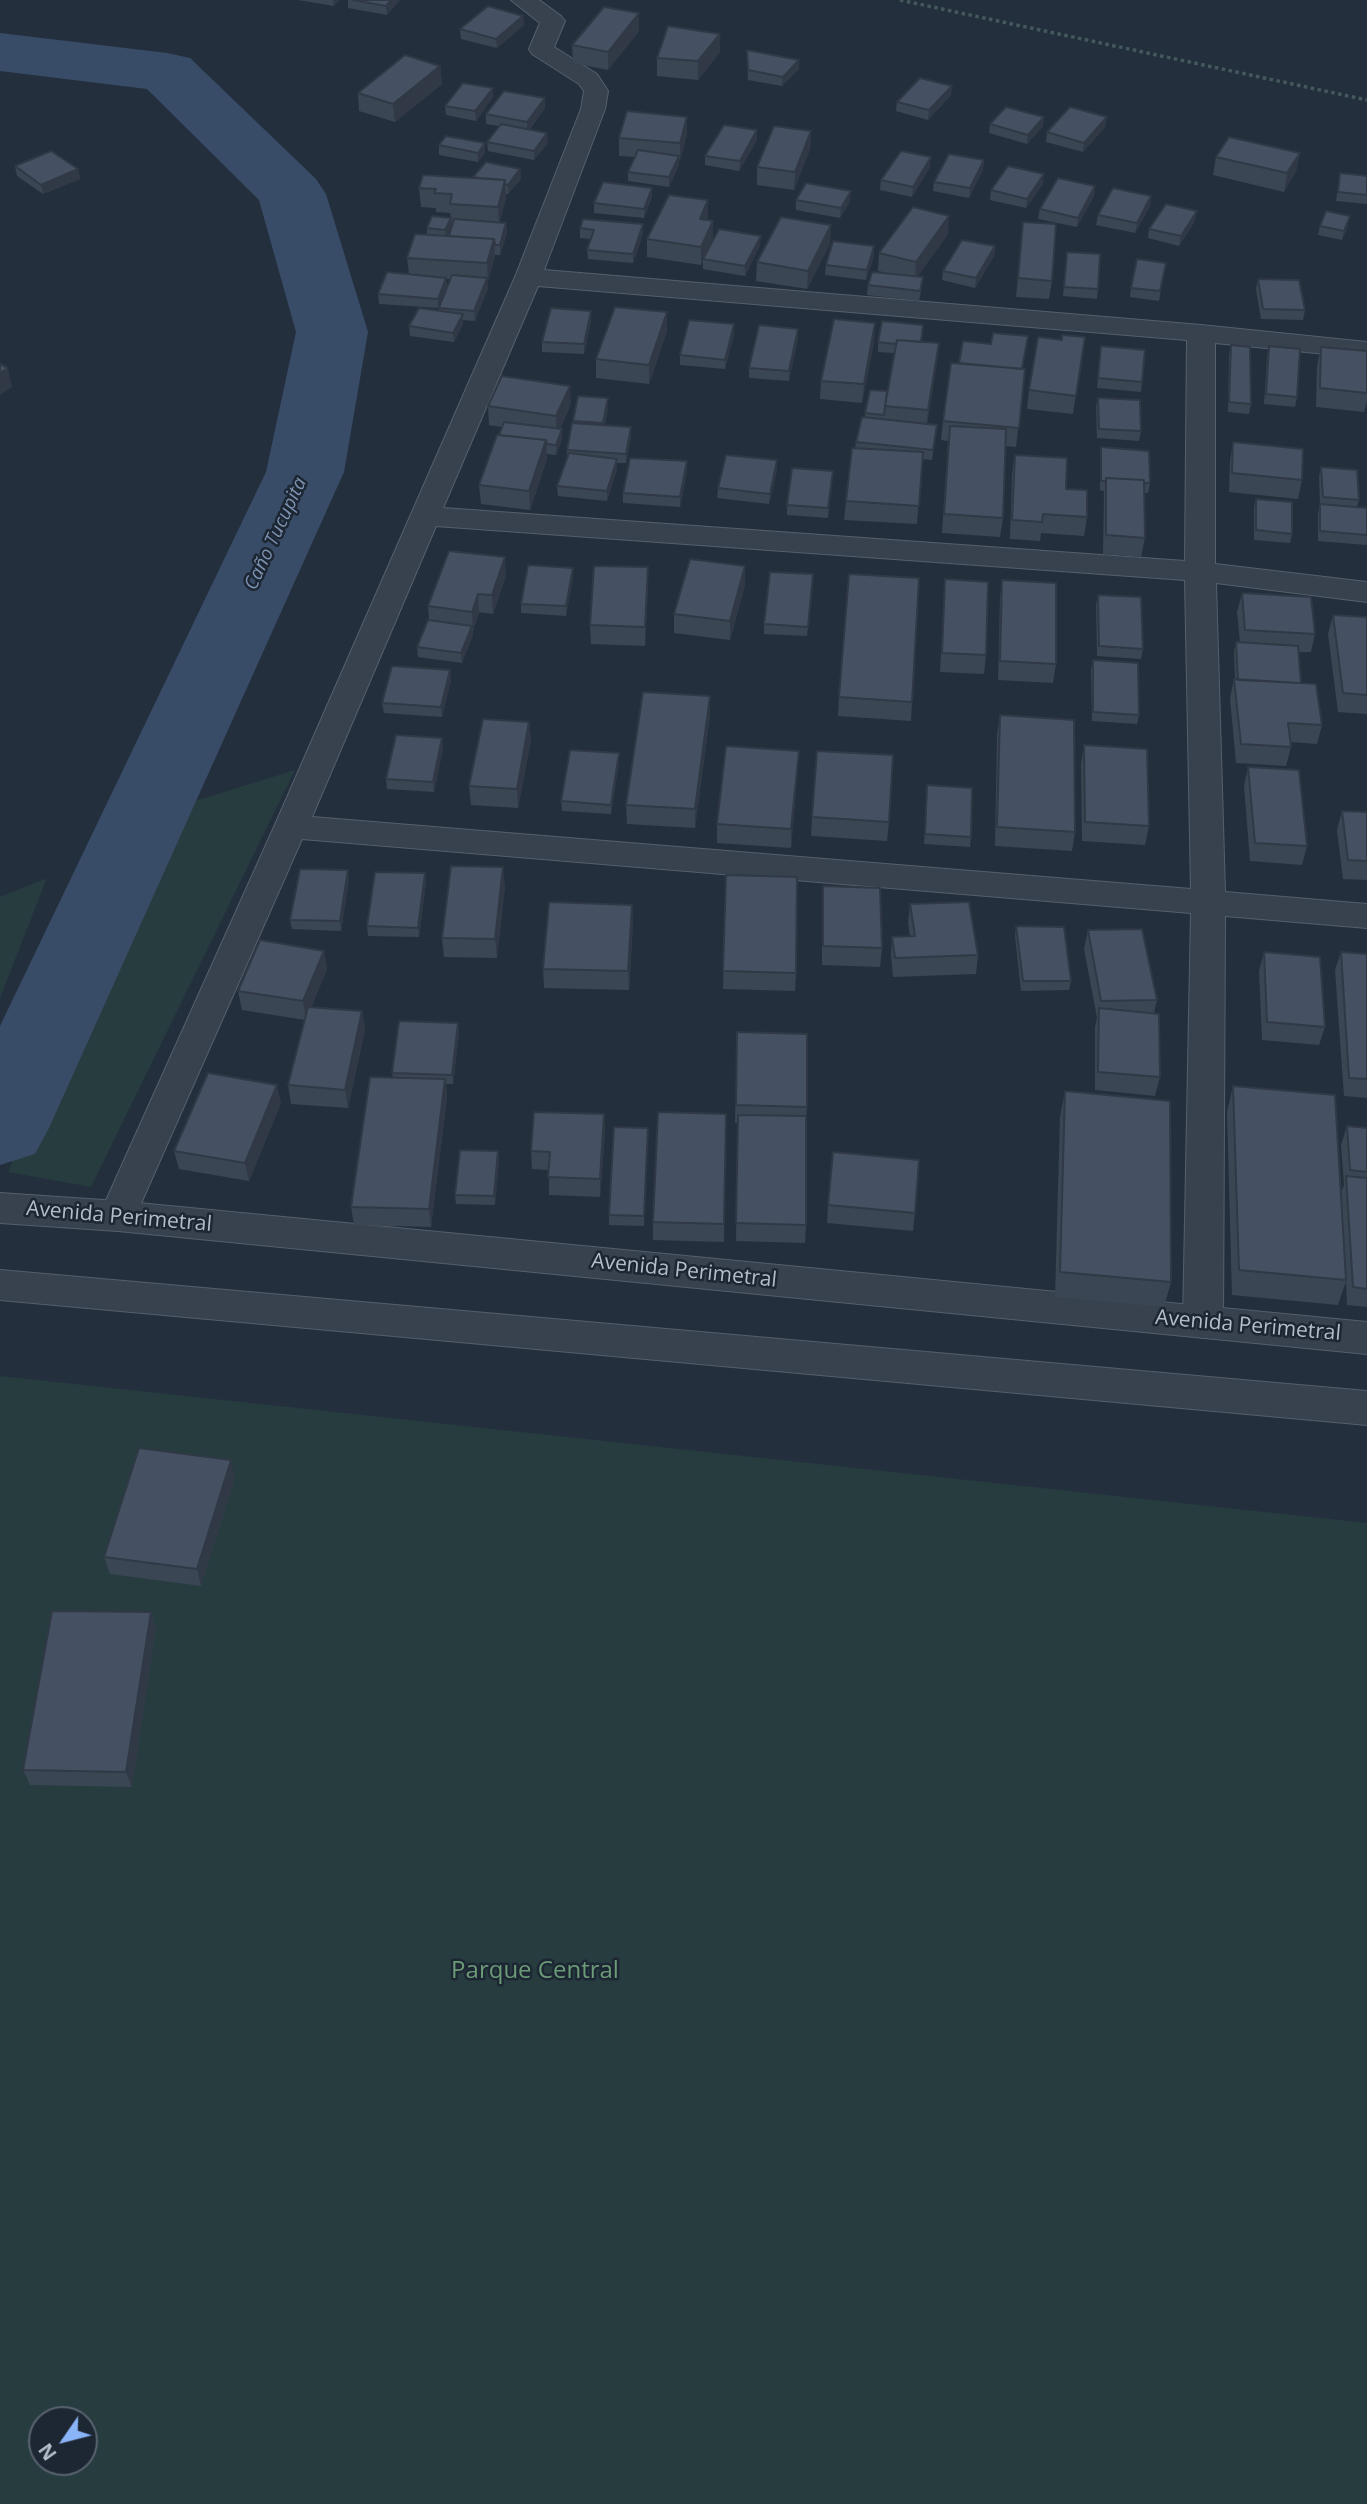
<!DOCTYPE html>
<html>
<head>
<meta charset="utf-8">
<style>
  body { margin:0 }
  #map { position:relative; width:1367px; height:2504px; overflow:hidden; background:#242f3e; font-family:"Open Sans",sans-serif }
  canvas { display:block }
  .north { position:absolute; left:28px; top:2406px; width:70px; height:70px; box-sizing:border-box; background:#1d2633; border:2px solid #59626f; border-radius:50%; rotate:235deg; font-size:19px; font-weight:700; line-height:28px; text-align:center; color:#b4bcc9 }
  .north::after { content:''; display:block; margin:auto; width:24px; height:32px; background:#8ab4f8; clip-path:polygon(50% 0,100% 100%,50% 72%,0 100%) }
</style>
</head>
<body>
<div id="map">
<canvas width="1367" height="2504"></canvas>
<div class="north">N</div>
</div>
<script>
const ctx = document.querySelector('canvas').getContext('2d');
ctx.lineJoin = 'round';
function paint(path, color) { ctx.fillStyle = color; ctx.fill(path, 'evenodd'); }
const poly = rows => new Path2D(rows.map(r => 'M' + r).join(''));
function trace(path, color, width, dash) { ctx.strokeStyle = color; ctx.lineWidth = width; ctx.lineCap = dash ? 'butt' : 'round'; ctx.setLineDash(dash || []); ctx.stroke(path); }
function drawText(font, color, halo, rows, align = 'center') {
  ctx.font = font + ' "Open Sans",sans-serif'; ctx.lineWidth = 5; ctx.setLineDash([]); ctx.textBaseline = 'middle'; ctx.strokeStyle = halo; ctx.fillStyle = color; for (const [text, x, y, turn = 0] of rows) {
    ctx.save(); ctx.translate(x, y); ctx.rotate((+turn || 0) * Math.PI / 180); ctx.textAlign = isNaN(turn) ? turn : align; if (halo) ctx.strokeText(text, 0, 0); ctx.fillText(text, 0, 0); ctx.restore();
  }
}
paint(poly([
  [295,770,91,1187,8,1172,156,813],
  [47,878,0,998,0,897],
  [0,1376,1367,1523,1367,2504,0,2504],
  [42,2420,84,2420,84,2462,42,2462]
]), '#263c3f');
paint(poly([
  [0,33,167,53,190,58,316,179,326,194,368,332,344,472,49,1128,35,1154,0,1165,0,1026,266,472,296,332,259,200,147,89,0,71,0,33]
]), '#394c67');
const minor = poly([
  [511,0,539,0,561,16,565,21,554,47,597,74,608,91,605,109,544,270,1201,325,1367,342,1367,358,1215,343,1215,564,1367,582,1367,602,1216,583,1225,892,1367,904,1367,928,1225,916,1223,1322,1217,1333,1203,1338,1189,1333,1183,1322,1191,913,302,839,131,1226,118,1231,105,1226,99,1216,274,827,515,277,581,109,584,91,579,84,532,54,529,49,540,23,511,0],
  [538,286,1187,340,1185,561,443,508,538,286],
  [436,526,1185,580,1191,889,312,817,436,526]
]);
const tertiary = poly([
  [0,1193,118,1201,1367,1322,1367,1354,118,1231,0,1223,0,1193],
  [0,1270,1367,1391,1367,1425,0,1300,0,1270]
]);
trace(minor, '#565f6c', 2);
trace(tertiary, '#565f6c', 2);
trace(poly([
  [900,0,1367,100]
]), '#44595c', 3.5, [3.5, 3.5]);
paint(minor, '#38414e');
paint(tertiary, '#38414e');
paint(poly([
  [298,0,339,0,334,6],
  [348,0,400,0,387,15,348,8],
  [523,16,524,25,497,48,461,39,460,29],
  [639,31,608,70,573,63,572,45],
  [720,34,720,52,698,80,657,76,657,58],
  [747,50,799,69,782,86,748,80],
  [440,66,442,84,395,122,359,111,358,93],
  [951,95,928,120,896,111,897,102],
  [493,97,476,121,446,115,445,106],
  [545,108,529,130,548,143,534,160,488,151,487,142,499,126,486,124,486,114],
  [1107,117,1105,127,1083,152,1046,142,1047,132],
  [990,124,1043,126,1027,144,989,133],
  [757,130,757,140,739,171,705,165,705,156],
  [811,131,810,149,794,190,757,185,757,167],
  [687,135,679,161,679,165,669,187,628,181,628,172,635,157,619,156,619,138],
  [439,145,485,153,478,162,439,155],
  [1300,153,1296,171,1284,192,1213,175,1216,157],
  [984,160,983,169,969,198,933,191,934,182],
  [15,166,78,169,80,179,43,194,17,176],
  [930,167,912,197,880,190,881,180],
  [520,169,521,179,508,194,506,194,506,198,499,223,506,223,507,233,500,255,495,255,495,257,487,282,488,288,475,321,463,320,463,324,454,342,410,336,409,326,439,311,439,308,379,304,378,294,409,274,407,258,427,235,427,228,451,218,450,213,436,212,436,208,421,207,419,188,473,178,473,177],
  [446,279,450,279,447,287],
  [1340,173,1367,176,1367,204,1336,201],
  [1043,184,1026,208,990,200,991,190],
  [1095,186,1094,196,1077,227,1038,219,1040,209],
  [1151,196,1150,206,1135,233,1096,225,1098,215],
  [652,197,644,218,594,213,594,203],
  [796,200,850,201,840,218,796,210],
  [708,219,707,220,713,221,713,239,760,245,745,276,703,269,703,261,701,265,647,257,647,239],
  [1195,221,1179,246,1148,238,1149,229],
  [1023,222,1052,281,1049,299,1016,297],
  [1320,226,1348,226,1342,240,1318,235],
  [580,228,643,234,633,263,588,259,587,250,591,239,580,238],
  [948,234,917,277,922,287,919,301,867,295,868,285,887,273,878,271,879,253],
  [830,244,807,289,756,281,757,262],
  [874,246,874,256,866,280,825,275,826,265],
  [995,246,994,256,975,288,942,280,943,271],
  [1067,252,1098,289,1097,299,1063,296],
  [1166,263,1159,301,1130,297,1131,288],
  [1258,279,1305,310,1303,320,1261,319,1256,289],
  [591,321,584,354,542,352,542,342],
  [875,323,874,342,862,403,820,399,821,381],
  [667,331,649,384,596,378,596,359],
  [734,334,725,369,680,365,680,355],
  [1085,337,1073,414,1027,409,1029,390,1062,340],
  [798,338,789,381,749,378,749,368],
  [963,341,1025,369,1016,447,1005,446,1003,518,1000,537,942,533,948,441,941,440,943,421,959,364],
  [878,342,921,342,939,343,937,362,927,424,937,425,936,435,932,460,922,459,917,524,844,520,846,501,856,442,865,417,865,413,887,391,894,353,878,352],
  [1231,345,1251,404,1249,414,1228,412,1229,355],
  [1101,346,1142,382,1141,392,1097,388],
  [1269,346,1297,397,1295,407,1264,404,1267,356],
  [1321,347,1367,351,1367,401,1364,412,1316,407,1317,366],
  [608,398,608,408,605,425,631,427,631,437,626,463,617,463,617,469,607,501,558,496,557,486,567,458,567,450,573,421],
  [1098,398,1141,431,1139,441,1097,438,1096,407],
  [571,404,560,429,562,429,562,439,556,455,547,454,547,459,530,510,481,504,479,485,502,427,489,425,488,406],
  [1233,442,1302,480,1298,499,1229,492,1230,461],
  [1101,447,1150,483,1148,493,1144,493,1145,538,1141,557,1103,554,1104,491,1100,490,1100,457],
  [1015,455,1066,489,1087,517,1084,536,1041,533,1040,541,1010,539,1012,474],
  [777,460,777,470,769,504,717,498,718,488],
  [1321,467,1359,500,1357,507,1367,508,1367,545,1318,541,1318,514,1320,504,1319,477],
  [687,471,680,507,623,503,623,493],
  [833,471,828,518,787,515,787,505],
  [1256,499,1292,534,1290,543,1254,540,1254,508],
  [506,576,493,614,479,612,473,631,472,631,473,635,462,663,418,657,417,647,429,620,428,606],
  [573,578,566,616,521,613,521,604],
  [945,579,986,655,984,674,940,672],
  [1002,580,1056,664,1053,683,998,680,1000,599],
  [813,584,807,636,764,634,764,624],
  [745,585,730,640,674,633,674,614],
  [648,586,645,646,591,644,590,625],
  [1242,593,1315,634,1311,652,1298,652,1301,683,1322,725,1317,744,1290,742,1291,747,1286,766,1236,763,1230,698,1234,679,1235,679,1234,652,1236,642,1240,643,1237,612],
  [1098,595,1143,649,1141,659,1097,656,1096,605],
  [1333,615,1367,617,1367,714,1338,712,1328,634],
  [1093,660,1139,715,1137,724,1092,721,1091,670],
  [451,680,442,717,384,713,382,703],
  [839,697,912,702,911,721,838,716],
  [710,715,695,828,627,824,626,805],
  [1000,715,1075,832,1072,851,995,846,997,734],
  [529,722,531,740,518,808,471,805,469,786],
  [1084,745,1149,826,1145,845,1082,841,1081,764],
  [443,748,434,792,387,789,386,779],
  [799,751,791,848,717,843,717,824],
  [619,762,611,814,562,811,561,801],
  [1248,767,1307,846,1302,865,1250,861,1244,786],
  [927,785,971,837,970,847,924,844],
  [1342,811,1367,812,1367,880,1343,879,1337,830],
  [812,817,889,822,887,841,811,836],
  [425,873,426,882,419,937,368,936,367,926],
  [726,875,796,973,795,991,723,989],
  [349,880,341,931,292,929,290,920],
  [505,886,497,958,444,957,442,938],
  [823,886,882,948,880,967,822,965,822,905],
  [910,904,978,955,976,974,893,977,891,955,892,937,910,936,908,923],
  [632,905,633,923,629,990,544,988,543,969],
  [1016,926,1071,981,1069,990,1021,991,1015,936],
  [1088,930,1157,1000,1154,1013,1160,1077,1155,1096,1095,1090,1095,1027,1097,1018,1084,949],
  [324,951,327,969,311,1008,362,1011,365,1030,348,1108,291,1104,288,1085,305,1020,242,1010,238,991],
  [1264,952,1325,1027,1319,1045,1262,1040,1259,971],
  [1341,952,1367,954,1367,1098,1344,1096,1335,970],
  [459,1032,453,1084,446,1084,447,1097,431,1227,354,1225,351,1207,393,1078,392,1073],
  [737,1032,807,1034,806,1225,805,1243,736,1241,738,1123,735,1123],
  [1233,1086,1341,1193,1344,1185,1341,1145,1347,1126,1367,1128,1367,1307,1347,1305,1346,1281,1338,1305,1232,1295,1227,1112],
  [1065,1091,1171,1282,1164,1307,1055,1297,1060,1117],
  [281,1103,249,1181,179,1169,174,1151],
  [604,1114,605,1132,600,1197,549,1195,549,1170,532,1169,531,1151],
  [726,1114,724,1242,653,1240,653,1222],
  [648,1128,644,1226,609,1225,609,1215],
  [498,1151,499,1160,495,1205,456,1204,455,1195],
  [828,1205,915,1213,913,1231,827,1223],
  [235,1477,201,1586,110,1574,104,1557],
  [151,1612,156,1628,132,1787,30,1785,23,1770]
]), '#3b4654');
paint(poly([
  [333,0,339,0,334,6],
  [391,0,400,0,387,15,386,6],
  [639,13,639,31,608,70,608,52],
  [523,16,524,25,497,48,496,39],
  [720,34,720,52,698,80,698,61],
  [799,60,799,69,782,86,783,77],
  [440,66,442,84,395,122,393,104],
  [952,86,951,95,928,120,929,110],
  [493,88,493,97,476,121,475,111],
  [545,98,545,108,527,131,527,122],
  [687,117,687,135,680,161,680,143],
  [1044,117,1043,126,1027,144,1028,135],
  [1107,117,1105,127,1083,152,1084,143],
  [757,130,757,140,739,171,740,161],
  [811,131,810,149,794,190,795,172],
  [547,133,548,143,534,160,534,151],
  [485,143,485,153,478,162,478,153],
  [1300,153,1296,171,1284,192,1287,173],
  [679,156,679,165,669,187,669,177],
  [931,157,930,167,912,197,913,187],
  [984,160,983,169,969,198,970,188],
  [78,169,80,179,43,194,41,185],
  [520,169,521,179,508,194,508,185],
  [1044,174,1043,184,1026,208,1027,199],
  [505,180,506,198,499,225,498,207],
  [1095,186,1094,196,1077,227,1078,218],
  [652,188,652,197,644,218,644,209],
  [851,191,850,201,840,218,841,208],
  [1151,196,1150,206,1135,233,1137,223],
  [708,200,708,219,700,238,700,219],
  [1197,211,1195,221,1179,246,1181,236],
  [949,216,948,234,915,280,916,262],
  [1350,216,1348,226,1342,240,1344,231],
  [451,218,452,227,446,240,445,230],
  [713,221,713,239,703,259,701,265,701,247],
  [506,223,507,233,500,255,500,245],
  [643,224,643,234,633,263,633,254],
  [831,225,830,244,807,289,808,271],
  [761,236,760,245,745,276,745,266],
  [494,239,495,257,488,282,487,263],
  [874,246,874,256,866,280,867,270],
  [995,246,994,256,975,288,976,278],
  [446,278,447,287,438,309,438,299],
  [487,278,488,288,475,321,474,311],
  [591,311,591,321,584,354,584,344],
  [667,312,667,331,649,384,649,365],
  [463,314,463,324,454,342,453,333],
  [875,323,874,342,862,403,864,384],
  [734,324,734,334,725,369,725,360],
  [798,329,798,338,789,381,789,371],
  [939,343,937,362,926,429,928,410],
  [8,368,12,387,0,395,0,373],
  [570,386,571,404,557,435,556,416],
  [608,398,608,408,603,433,603,423],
  [631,427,631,437,626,463,626,454],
  [562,429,562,439,556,455,556,445],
  [546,440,547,459,530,510,529,491],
  [617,459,617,469,607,501,607,491],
  [777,460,777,470,769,504,770,494],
  [687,461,687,471,680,507,680,497],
  [505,557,506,576,493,614,492,595],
  [745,566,745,585,730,640,730,621],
  [648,567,648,586,645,646,645,627],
  [573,568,573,578,566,616,566,606],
  [478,594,479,612,473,631,472,612],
  [472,626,473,635,462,663,461,653],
  [450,670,451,680,442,717,441,707],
  [710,696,710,715,695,828,695,809],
  [529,722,531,740,518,808,517,789],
  [442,738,443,748,434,792,433,782],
  [799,751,798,770,791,848,791,829],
  [619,753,619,762,611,814,611,805],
  [503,867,505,886,497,958,495,939],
  [348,870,349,880,341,931,340,921],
  [425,873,426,882,419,937,418,928],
  [632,905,633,923,629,990,628,971],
  [324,951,327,969,306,1020,303,1001],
  [362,1011,365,1030,348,1108,345,1090],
  [458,1023,459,1032,453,1084,452,1075],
  [445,1079,447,1097,431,1227,429,1209],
  [277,1085,281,1103,249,1181,245,1163],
  [604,1114,605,1132,600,1197,600,1179],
  [498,1151,499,1160,495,1205,494,1196],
  [231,1460,235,1477,201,1586,197,1569],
  [151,1612,156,1628,132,1787,126,1772]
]), '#303945');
const building = poly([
  [353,0,391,0,386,6,353,0],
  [488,6,523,16,496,39,460,29,488,6],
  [604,7,639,13,608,52,572,45,604,7],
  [668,26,720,34,698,61,657,58,668,26],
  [747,50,799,60,783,77,748,70,747,50],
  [405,55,440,66,393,104,358,93,405,55],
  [920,78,952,86,929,110,897,102,920,78],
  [463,83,493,88,475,111,445,106,463,83],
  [504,91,545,98,527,122,486,114,504,91],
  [1006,107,1044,117,1028,135,990,124,1006,107],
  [1070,107,1107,117,1084,143,1047,132,1070,107],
  [627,111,687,117,680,143,619,138,627,111],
  [501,124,547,133,534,151,487,142,501,124],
  [724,125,757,130,740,161,705,156,724,125],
  [774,126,811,131,795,172,757,167,774,126],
  [446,136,485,143,478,153,439,145,446,136],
  [1229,137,1300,153,1287,173,1216,157,1229,137],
  [638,150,679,156,669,177,628,172,638,150],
  [51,151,78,169,41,185,15,166,51,151],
  [901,151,931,157,913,187,881,180,901,151],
  [949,154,984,160,970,188,934,182,949,154],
  [486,162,520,169,508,185,505,184,505,180,480,178,473,177,486,162],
  [1008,166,1044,174,1027,199,991,190,1008,166],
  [1340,173,1367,176,1367,195,1338,192,1340,173],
  [423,175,505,180,498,207,450,204,452,194,434,193,436,189,419,188,423,175],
  [1058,178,1095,186,1078,218,1040,209,1058,178],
  [603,182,652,188,644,209,594,203,603,182],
  [806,183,851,191,841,208,796,200,806,183],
  [1113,188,1151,196,1137,223,1098,215,1113,188],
  [669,195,708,200,700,219,713,221,701,247,647,239,669,195],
  [1166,204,1197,211,1181,236,1149,229,1166,204],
  [913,207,949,216,916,262,879,253,913,207],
  [1326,211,1350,216,1344,231,1320,226,1326,211],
  [432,216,451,218,445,230,427,228,432,216],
  [781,217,831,225,808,271,757,262,781,217],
  [454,219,506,223,500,245,495,245,494,239,449,236,454,219],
  [583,219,643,224,633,254,587,250,594,230,580,228,583,219],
  [1023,222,1056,224,1052,281,1018,278,1023,222],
  [719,229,761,236,745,266,703,259,719,229],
  [415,234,494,239,487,263,407,258,415,234],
  [962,240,995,246,976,278,943,271,962,240],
  [833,241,874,246,867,270,826,265,833,241],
  [1067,252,1100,254,1098,289,1064,287,1067,252],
  [1137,259,1166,263,1160,291,1131,288,1137,259],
  [387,272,446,278,438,299,378,294,387,272],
  [872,272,923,277,920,291,868,285,872,272],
  [452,275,487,278,474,311,439,308,452,275],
  [1258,279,1299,280,1305,310,1263,309,1258,279],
  [615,307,667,312,649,365,596,359,615,307],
  [419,308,463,314,453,333,409,326,419,308],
  [551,308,591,311,584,344,542,342,551,308],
  [834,319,875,323,864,384,821,381,834,319],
  [689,320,734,324,725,360,680,355,689,320],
  [882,321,923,325,921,342,897,340,896,344,878,342,882,321],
  [759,325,798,329,789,371,749,368,759,325],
  [993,333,1028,336,1022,369,959,363,963,341,991,344,993,333],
  [1062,335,1085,337,1076,396,1029,390,1038,337,1062,340,1062,335],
  [897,340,939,343,928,410,885,406,897,340],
  [1231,345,1250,347,1251,404,1229,402,1231,345],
  [1101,346,1145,350,1142,382,1098,378,1101,346],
  [1269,346,1300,349,1297,397,1266,394,1269,346],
  [1321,347,1367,351,1367,393,1320,388,1321,347],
  [951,363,1025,369,1019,428,943,421,951,363],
  [0,364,8,368,0,373,0,364],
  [502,376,570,386,556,416,488,406,502,376],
  [870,390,887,391,884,415,865,413,870,390],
  [578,396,608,398,603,423,573,421,578,396],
  [1098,398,1140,400,1141,431,1099,429,1098,398],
  [862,417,937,425,933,450,856,442,862,417],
  [504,422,562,429,556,445,547,444,546,440,499,435,504,422],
  [572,423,631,427,626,454,567,450,572,423],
  [950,426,1006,429,1003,518,944,514,950,426],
  [497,435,546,440,529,491,479,485,497,435],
  [1233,442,1303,449,1302,480,1232,473,1233,442],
  [1101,447,1149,451,1150,483,1144,483,1144,480,1106,478,1106,481,1101,481,1101,447],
  [852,448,923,452,919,506,846,501,852,448],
  [569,453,617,459,607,491,557,486,569,453],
  [726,455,777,460,770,494,718,488,726,455],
  [1015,455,1067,458,1066,489,1087,490,1087,517,1043,514,1042,522,1012,520,1015,455],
  [630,458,687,461,680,497,623,493,630,458],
  [1321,467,1357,470,1359,500,1323,497,1321,467],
  [792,468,833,471,828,508,787,505,792,468],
  [1106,478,1144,480,1145,538,1106,535,1106,478],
  [1256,499,1292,502,1292,534,1256,530,1256,499],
  [1320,504,1367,508,1367,535,1320,531,1320,504],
  [449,551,505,557,492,595,478,594,472,612,428,606,449,551],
  [690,559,745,566,730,621,674,614,690,559],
  [528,565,573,568,566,606,521,604,528,565],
  [594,566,648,567,645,627,590,625,594,566],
  [770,572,813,574,808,627,764,624,770,572],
  [849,574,919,578,912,702,839,697,849,574],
  [945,579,988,582,986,655,942,653,945,579],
  [1002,580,1056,583,1056,664,1000,661,1002,580],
  [1242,593,1311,597,1315,634,1245,630,1242,593],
  [1098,595,1141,597,1143,649,1099,646,1098,595],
  [1333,615,1367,617,1367,695,1343,693,1333,615],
  [428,620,472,626,461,653,417,647,428,620],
  [1236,642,1298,646,1301,683,1238,680,1236,642],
  [1093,660,1138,663,1139,715,1093,712,1093,660],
  [392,666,450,670,441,707,382,703,392,666],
  [1234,679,1316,684,1322,725,1288,723,1291,747,1241,744,1234,679],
  [643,692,710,696,695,809,626,805,643,692],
  [1000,715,1074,720,1075,832,997,827,1000,715],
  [483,719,529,722,517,789,469,786,483,719],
  [396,735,442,738,433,782,386,779,396,735],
  [1084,745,1147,749,1149,826,1085,822,1084,745],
  [726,746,799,751,791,829,717,824,726,746],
  [570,750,619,753,611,805,561,801,570,750],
  [817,751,893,755,889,822,812,817,817,751],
  [1248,767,1299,770,1307,846,1255,843,1248,767],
  [927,785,972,788,971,837,925,834,927,785],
  [1342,811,1367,812,1367,861,1348,860,1342,811],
  [451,866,503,867,495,939,442,938,451,866],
  [300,869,348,870,340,921,290,920,300,869],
  [375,872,425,873,418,928,367,926,375,872],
  [726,875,797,877,796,973,723,971,726,875],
  [823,886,880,888,882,948,823,946,823,886],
  [549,902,632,905,628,971,543,969,549,902],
  [969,902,978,955,895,958,892,937,915,936,910,904,969,902],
  [1016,926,1064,927,1071,981,1023,981,1016,926],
  [1142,929,1157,1000,1101,1001,1088,930,1142,929],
  [260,940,324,951,303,1001,238,991,260,940],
  [1264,952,1320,957,1325,1027,1267,1022,1264,952],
  [1341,952,1367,954,1367,1079,1349,1078,1341,952],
  [308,1007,362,1011,345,1090,288,1085,308,1007],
  [1099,1008,1159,1014,1160,1077,1098,1072,1099,1008],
  [399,1021,458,1023,452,1075,392,1073,399,1021],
  [737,1032,807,1034,807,1107,736,1105,737,1032],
  [208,1073,277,1085,245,1163,174,1151,208,1073],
  [370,1077,445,1079,429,1209,351,1207,370,1077],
  [1233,1086,1335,1095,1346,1280,1239,1270,1233,1086],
  [1065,1091,1170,1101,1171,1282,1060,1272,1065,1091],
  [534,1112,604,1114,600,1179,548,1177,550,1152,531,1151,534,1112],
  [658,1112,726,1114,724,1224,653,1222,658,1112],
  [738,1115,806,1116,806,1225,736,1223,738,1115],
  [1347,1126,1367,1128,1367,1172,1350,1170,1347,1126],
  [614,1127,648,1128,644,1216,609,1215,614,1127],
  [460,1150,498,1151,494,1196,455,1195,460,1150],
  [833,1152,919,1160,915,1213,828,1205,833,1152],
  [1346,1176,1367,1178,1367,1289,1353,1287,1346,1176],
  [139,1448,231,1460,197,1569,104,1557,139,1448],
  [52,1611,151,1612,126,1772,23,1770,52,1611]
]);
paint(building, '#455162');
trace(building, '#303945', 2);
drawText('italic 19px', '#7c92b1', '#1d2633', [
  ["Caño Tucupita",276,534,-65]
]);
drawText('21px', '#b4bcc9', '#1d2633', [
  ["Avenida Perimetral",119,1217,5],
  ["Avenida Perimetral",684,1271,6],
  ["Avenida Perimetral",1248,1326,5]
]);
drawText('24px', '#6b9a76', '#1d2633', [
  ["Parque Central",535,1971]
]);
</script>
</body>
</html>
